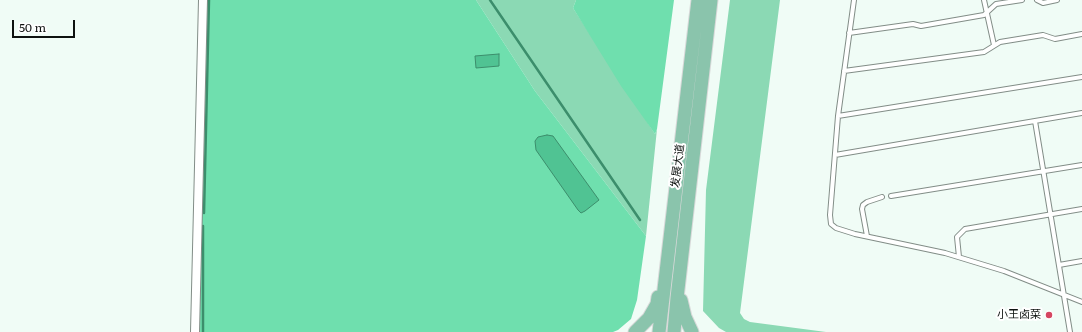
<!DOCTYPE html>
<html>
<head>
<meta charset="utf-8">
<style>
  body { margin:0 }
  #map { position:relative; width:1082px; height:332px; overflow:hidden; background:#f0fcf6; font-family:Literata,serif }
  canvas { display:block }
  .scale { position:absolute; left:12px; top:20px; width:63px; height:18px; box-sizing:border-box; border:2px solid #0e1210; border-top:0; padding-left:5px; font-size:12px; line-height:14px; white-space:nowrap; color:#0e1210; -webkit-text-stroke:3px #fff; paint-order:stroke }
</style>
</head>
<body>
<div id="map">
<canvas width="1082" height="332"></canvas>
<div class="scale">50 m</div>
</div>
<script>
const ctx = document.querySelector('canvas').getContext('2d');
ctx.lineJoin = 'round';
function paint(path, color) { ctx.fillStyle = color; ctx.fill(path, 'evenodd'); }
const poly = rows => new Path2D(rows.map(r => 'M' + r).join(''));
function trace(path, color, width, dash) { ctx.strokeStyle = color; ctx.lineWidth = width; ctx.lineCap = dash ? 'butt' : 'round'; ctx.setLineDash(dash || []); ctx.stroke(path); }
function drawText(font, color, halo, rows, align = 'center') {
  ctx.font = font + ' Literata,"Noto Sans SC",serif'; ctx.lineWidth = 4; ctx.setLineDash([]); ctx.textBaseline = 'middle'; ctx.strokeStyle = halo; ctx.fillStyle = color; for (const [text, x, y, turn = 0] of rows) {
    ctx.save(); ctx.translate(x, y); ctx.rotate((+turn || 0) * Math.PI / 180); ctx.textAlign = isNaN(turn) ? turn : align; if (halo) ctx.strokeText(text, 0, 0); ctx.fillText(text, 0, 0); ctx.restore();
  }
}
paint(poly([
  [476,0,576,0,573,8,655,134,657,129,646,236,535,91],
  [730,0,780,0,740,313,744,319,750,322,826,332,726,332,719,328,703,311,706,190]
]), '#8bd9b4');
paint(poly([
  [204,0,476,0,535,91,646,236,637,300,631,319,618,330,613,332,197,332],
  [576,0,674,0,657,129,655,134,621,86,573,8]
]), '#6fdfae');
const water = poly([
  [499,54,499,66,476,68,475,56,499,54],
  [547,135,553,136,599,200,585,211,581,213,578,210,536,150,535,141,538,137,547,135]
]);
paint(water, '#50c393');
trace(water, '#3c8e6c', 1);
trace(poly([
  [490,0,640,220],
  [204,213,209,0],
  [203,332,203,226]
]), '#3c8e6c', 2.5);
const lane = poly([
  [854,0,838,116,830,215,831,224,836,228,855,234,945,253,1004,271,1082,302],
  [984,0,994,45],
  [1037,0,1043,3,1057,0],
  [849,33,913,24,921,26,984,15,996,4,1022,0],
  [844,71,984,52,1000,42,1043,35,1055,39,1082,34],
  [838,116,1082,77],
  [1035,121,1070,332],
  [835,155,1082,113],
  [891,196,1082,165],
  [867,236,862,209,863,205,867,202,882,197],
  [959,257,957,237,965,229,1082,209],
  [1059,265,1082,261]
]);
const street = poly([
  [195,332,203,0]
]);
const primary = poly([
  [681,300,685,317,692,332],
  [635,332,649,318,657,304,658,297],
  [659,332,698,0],
  [674,332,677,298,711,0]
]);
trace(lane, '#828d87', 6);
trace(street, '#828d87', 10);
trace(primary, '#d8d9d9', 15);
trace(lane, '#fff', 4);
trace(street, '#fff', 8);
trace(primary, '#8ac4ac', 13);
for (const [x, y, r, color] of [
  [1049,315,4,"#d54561"]
]) { const dot = new Path2D(); dot.arc(x, y, r, 0, 2 * Math.PI); ctx.fillStyle = color; ctx.fill(dot); trace(dot, '#fff', 1.5); }
drawText('11px', '#0e1210', '#fff', [
  ["发展大道",678,166,-83]
]);
drawText('11px', '#0e1210', '#fff', [
  ["小王卤菜",1041,315]
], 'right');
</script>
</body>
</html>
